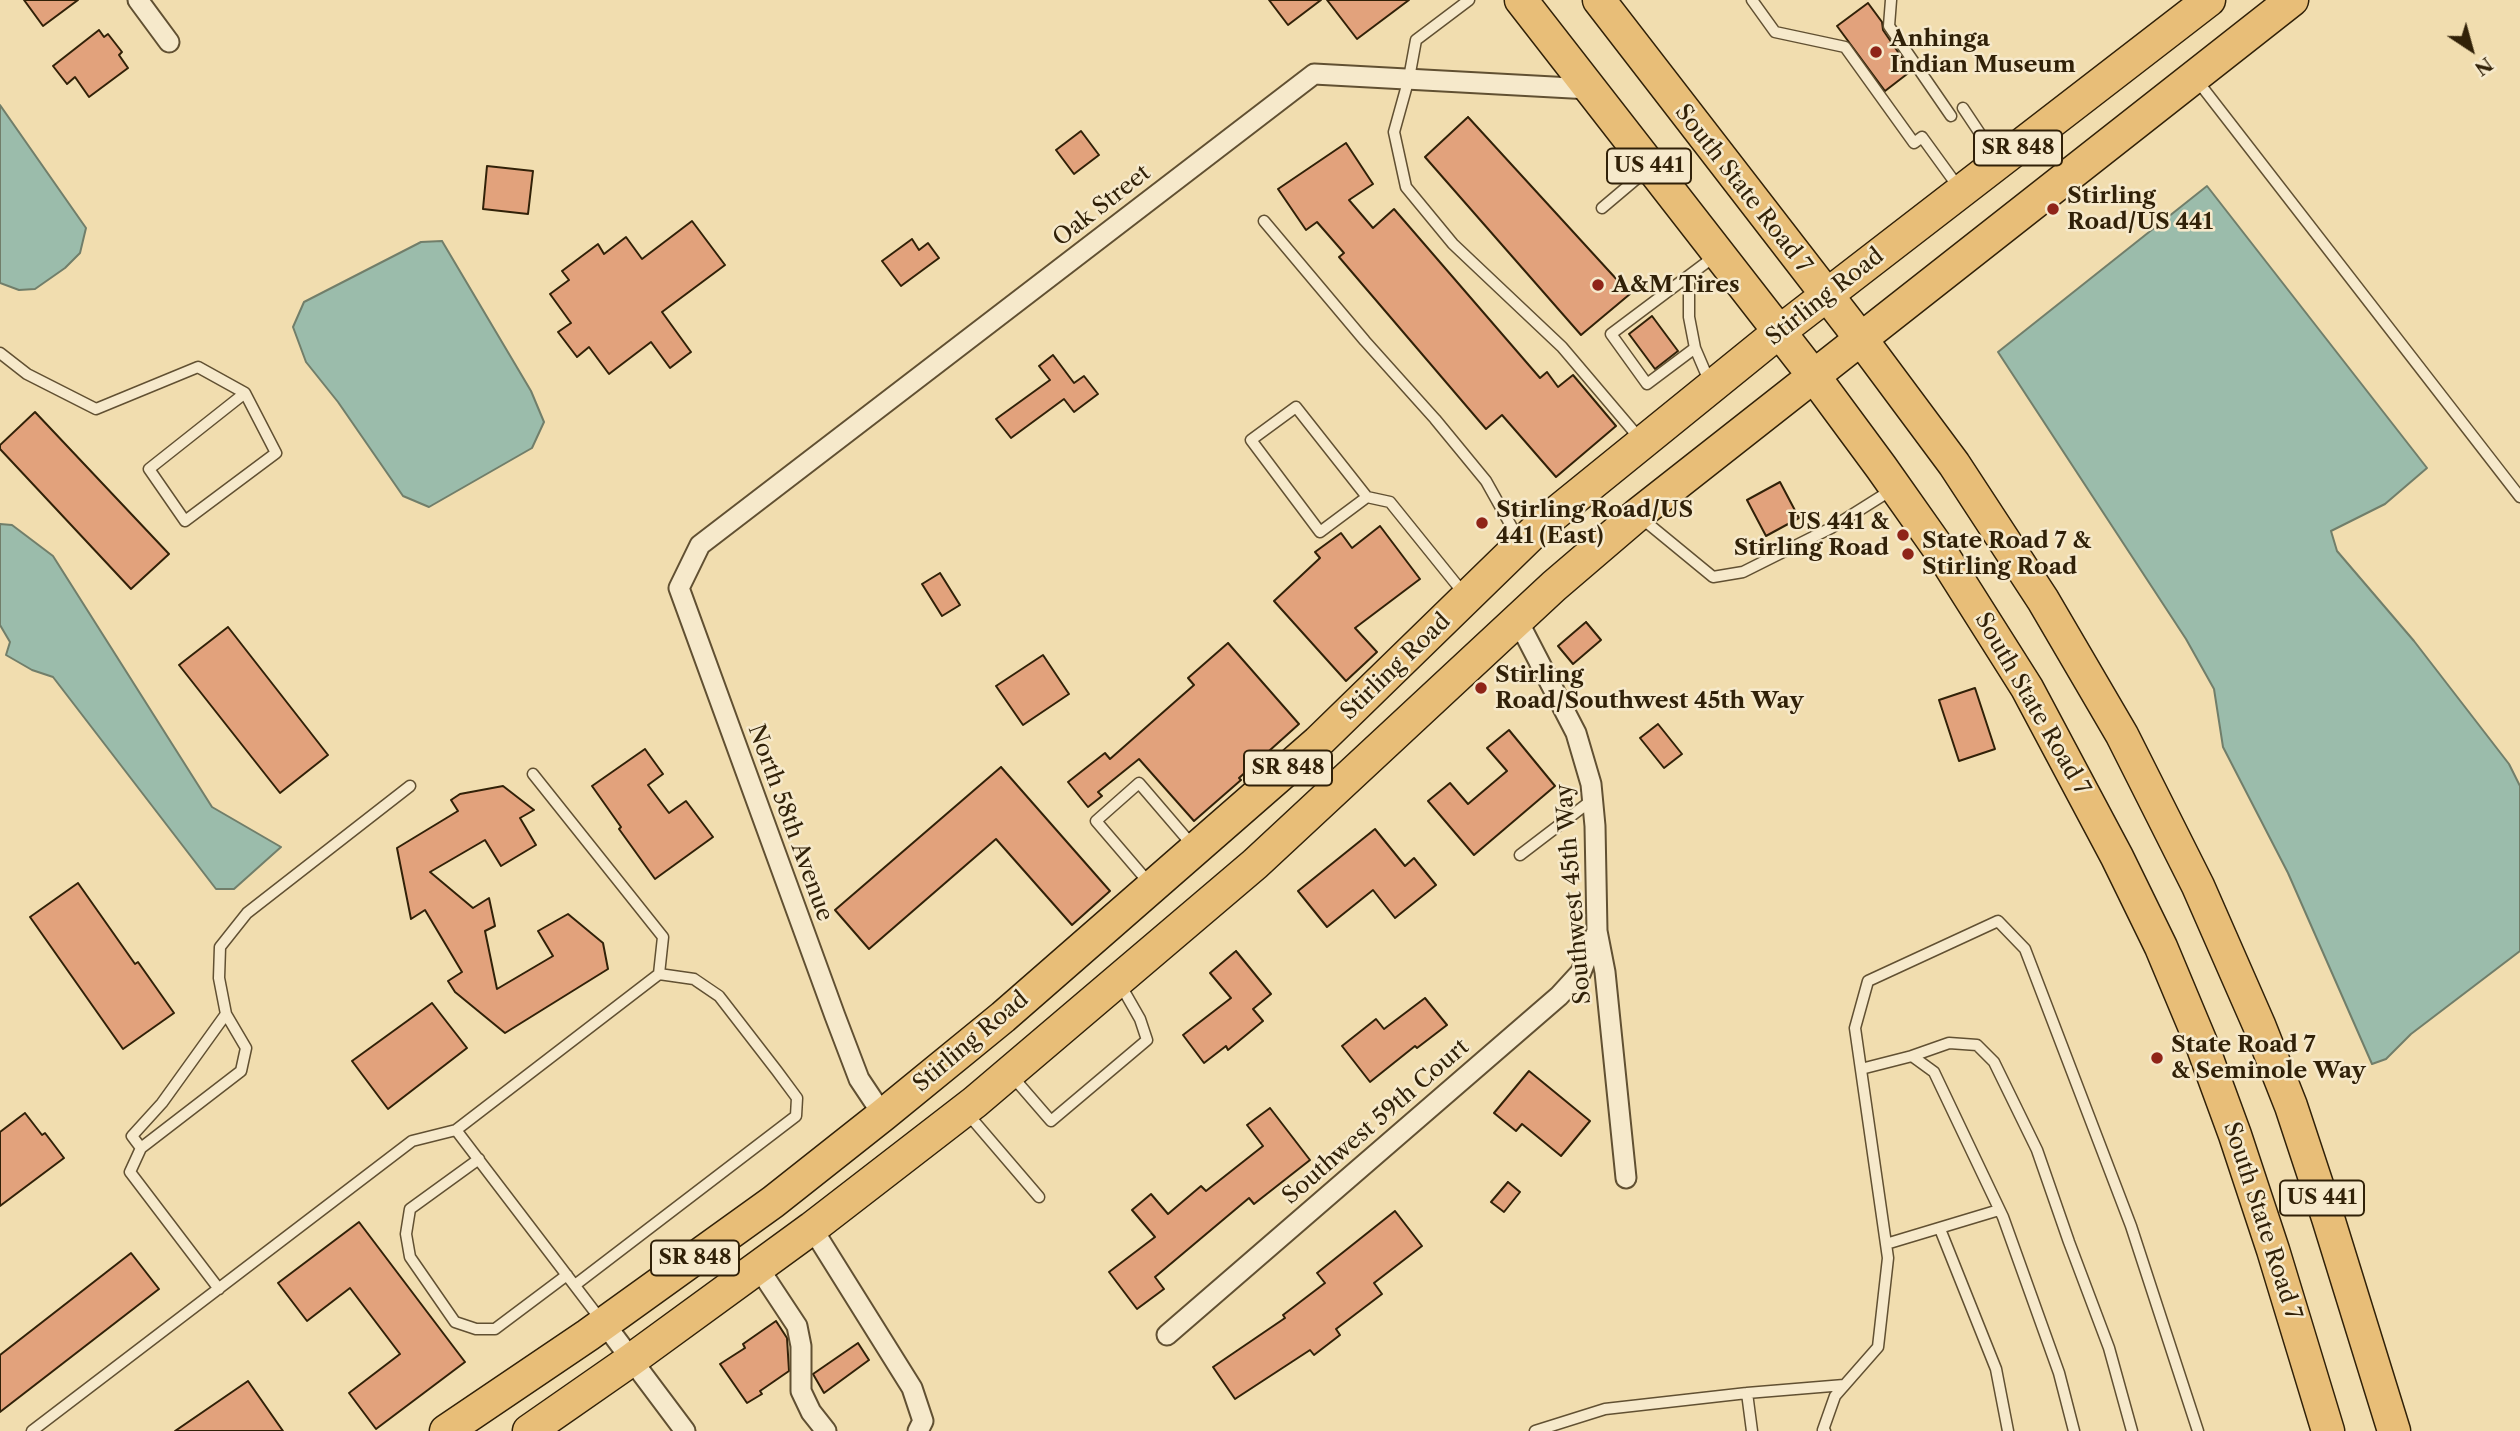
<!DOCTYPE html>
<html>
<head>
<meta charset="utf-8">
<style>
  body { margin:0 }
  #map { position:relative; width:2520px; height:1431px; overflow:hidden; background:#f1ddaf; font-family:"Libre Caslon Text",serif }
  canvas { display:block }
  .north { position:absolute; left:2436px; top:14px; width:70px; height:70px; -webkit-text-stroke:5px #f6e9cb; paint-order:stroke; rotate:144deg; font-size:19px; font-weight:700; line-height:28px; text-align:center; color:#312108 }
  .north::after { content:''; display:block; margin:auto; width:24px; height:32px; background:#312108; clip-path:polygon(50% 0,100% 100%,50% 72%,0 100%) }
</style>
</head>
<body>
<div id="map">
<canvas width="2520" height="1431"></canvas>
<div class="north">N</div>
</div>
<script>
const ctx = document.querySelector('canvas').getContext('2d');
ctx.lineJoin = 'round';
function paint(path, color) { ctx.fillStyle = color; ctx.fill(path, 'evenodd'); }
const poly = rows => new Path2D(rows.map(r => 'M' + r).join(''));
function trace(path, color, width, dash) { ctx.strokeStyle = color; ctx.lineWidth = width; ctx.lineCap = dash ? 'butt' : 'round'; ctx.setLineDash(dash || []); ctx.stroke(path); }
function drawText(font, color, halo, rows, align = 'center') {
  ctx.font = font + ' "Libre Caslon Text",serif'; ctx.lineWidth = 5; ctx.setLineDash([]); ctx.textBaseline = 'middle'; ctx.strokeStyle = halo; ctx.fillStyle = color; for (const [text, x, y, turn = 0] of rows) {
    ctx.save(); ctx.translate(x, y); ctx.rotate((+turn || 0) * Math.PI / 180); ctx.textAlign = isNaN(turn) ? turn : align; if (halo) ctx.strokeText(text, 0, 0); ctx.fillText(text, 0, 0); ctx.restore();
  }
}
const water = poly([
  [0,105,86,228,80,253,65,268,35,289,19,290,0,283,0,105],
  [2207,186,2427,468,2385,504,2331,531,2337,551,2414,641,2509,764,2520,786,2520,951,2411,1034,2386,1059,2372,1064,2288,873,2223,747,2214,689,2186,639,1998,352,2207,186],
  [442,241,531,391,544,422,532,448,429,507,403,496,338,402,306,362,293,327,304,302,421,242,442,241],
  [0,524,12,525,53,556,212,807,281,847,234,889,216,889,53,677,32,670,6,655,10,642,0,625,0,524]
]);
paint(water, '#9bbcab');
trace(water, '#717e6a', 2);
const building = poly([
  [24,0,78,0,43,26,24,0],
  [1269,0,1321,0,1288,25,1269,0],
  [1327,0,1409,0,1357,39,1327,0],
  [1868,3,1882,22,1883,30,1911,71,1885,91,1837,26,1868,3],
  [99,30,104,37,108,34,122,52,119,55,128,68,89,97,75,77,67,84,53,66,99,30],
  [1468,117,1630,294,1581,335,1425,157,1468,117],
  [1081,131,1099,155,1074,174,1056,150,1081,131],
  [1346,143,1373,184,1349,200,1373,228,1394,209,1540,378,1547,372,1558,387,1573,375,1616,426,1556,477,1502,415,1486,429,1339,257,1344,253,1317,222,1306,230,1278,189,1346,143],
  [487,166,533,171,528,214,483,209,487,166],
  [692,221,725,265,662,312,691,352,670,368,651,342,609,374,589,347,577,357,558,332,571,323,550,294,569,280,562,271,598,244,604,254,626,237,642,259,692,221],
  [912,239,919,250,928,243,939,258,901,286,882,261,912,239],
  [1652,316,1678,351,1655,369,1629,334,1652,316],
  [1053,355,1074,383,1084,376,1098,394,1074,412,1064,399,1011,438,996,419,1050,380,1039,366,1053,355],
  [35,412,169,554,131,589,0,449,0,445,35,412],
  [1780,482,1799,518,1766,536,1747,500,1780,482],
  [1380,526,1420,579,1355,628,1377,652,1346,681,1274,601,1320,558,1315,552,1341,533,1352,548,1380,526],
  [940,573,960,605,942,616,922,584,940,573],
  [1586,622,1601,640,1573,664,1558,646,1586,622],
  [228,627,328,755,280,793,179,665,228,627],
  [1228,643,1299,724,1239,778,1241,780,1194,821,1139,759,1098,792,1102,796,1088,807,1068,782,1105,753,1110,759,1194,685,1188,678,1228,643],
  [1043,655,1069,694,1023,725,996,686,1043,655],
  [1975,688,1995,749,1959,761,1939,700,1975,688],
  [1658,724,1682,754,1664,768,1640,738,1658,724],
  [1509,730,1555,786,1474,855,1428,801,1450,783,1468,804,1507,771,1487,748,1509,730],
  [645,749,663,774,648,785,669,813,686,801,713,837,655,879,619,829,621,827,592,786,645,749],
  [1001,767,1110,891,1072,925,996,839,869,949,835,910,1001,767],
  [503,786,534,810,520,818,536,845,501,866,485,840,430,872,473,908,489,898,495,926,485,931,497,989,553,956,538,931,568,914,603,943,608,969,505,1033,455,992,448,981,462,972,425,910,411,919,397,848,458,811,451,800,460,794,503,786],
  [1375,829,1405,866,1414,858,1436,885,1395,918,1373,890,1327,927,1298,891,1375,829],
  [78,883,135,964,138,962,174,1013,123,1049,30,917,78,883],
  [1236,951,1271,994,1253,1009,1263,1021,1228,1050,1226,1046,1204,1063,1183,1035,1231,998,1210,973,1236,951],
  [1425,998,1447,1025,1417,1048,1415,1046,1370,1082,1342,1046,1376,1019,1384,1029,1425,998],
  [432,1003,467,1048,388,1109,352,1061,432,1003],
  [1529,1071,1590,1121,1561,1156,1522,1124,1516,1131,1494,1113,1529,1071],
  [1270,1108,1310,1160,1254,1204,1249,1198,1155,1277,1164,1289,1137,1309,1109,1272,1155,1237,1132,1210,1151,1194,1168,1214,1201,1186,1206,1191,1263,1146,1247,1125,1270,1108],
  [25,1113,42,1135,45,1133,64,1158,0,1206,0,1132,25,1113],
  [1508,1182,1520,1192,1504,1212,1491,1202,1508,1182],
  [1395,1211,1422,1246,1374,1283,1382,1294,1336,1329,1340,1335,1314,1355,1310,1350,1235,1399,1213,1367,1285,1318,1283,1315,1325,1283,1317,1273,1395,1211],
  [359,1222,465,1362,376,1429,349,1393,400,1354,350,1288,307,1321,278,1283,359,1222],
  [131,1253,159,1289,0,1412,0,1355,131,1253],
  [776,1321,787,1338,789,1371,760,1391,762,1394,747,1403,720,1364,745,1348,743,1344,776,1321],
  [858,1343,869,1360,824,1393,813,1374,858,1343],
  [248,1381,283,1431,175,1431,248,1381]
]);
paint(building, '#e2a27c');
trace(building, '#312108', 2);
const lane = poly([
  [1469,0,1416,40,1409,78,1394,132,1406,187,1453,244,1562,347,1641,440],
  [1752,0,1775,32,1845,47,1914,143,1922,137,1959,188],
  [1891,0,1889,26,1951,116],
  [2196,79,2520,497],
  [1963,108,1997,159],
  [1602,208,1647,170],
  [1264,221,1365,341,1435,419,1486,481,1519,540],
  [1689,276,1689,317,1695,348,1710,383],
  [1695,348,1647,384,1611,334,1715,256],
  [0,353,27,374,96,409,198,367,245,393,276,453,185,521,149,469,245,393],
  [1367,497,1320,532,1251,440,1296,407,1367,497,1390,502,1465,595],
  [1640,517,1713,577,1743,572,1831,528,1893,489],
  [533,774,663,937,659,974],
  [1520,855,1592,800],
  [1150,884,1096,821,1139,783,1193,846],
  [1912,1056,1949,1043,1977,1045,1994,1062,2037,1150,2069,1242,2109,1348,2132,1431],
  [1861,1069,1912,1056,1934,1072,2003,1217,2059,1373,2074,1431],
  [1012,1076,1051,1121,1147,1040,1140,1019,1120,984],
  [967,1113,1039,1197],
  [456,1130,601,1320],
  [141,1148,132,1136,162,1103,226,1014],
  [479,1159,410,1209,406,1234,410,1257,455,1322,476,1329,495,1329,567,1275],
  [1940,1229,1996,1369,2008,1431],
  [1886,1244,1999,1210],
  [219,1289,130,1172,141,1148,241,1071,246,1048,226,1014,219,978,220,947,247,913,410,786],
  [1747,1393,1752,1431],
  [32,1431,412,1141,456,1130,659,974,694,979,719,996,777,1071,797,1098,796,1116,575,1285],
  [1535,1431,1605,1409,1747,1393,1844,1385],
  [1825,1431,1823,1430,1835,1396,1878,1347,1888,1258,1855,1028,1868,981,1998,921,2025,949,2131,1226,2198,1431]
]);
const street = poly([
  [138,0,169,42],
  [1518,621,1576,733,1591,784,1595,826,1597,931,1605,972,1626,1178],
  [883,1115,859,1079,835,1016,679,588,700,545,1314,74,1590,89],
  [812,1228,912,1388,923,1421,918,1431],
  [758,1267,797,1326,801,1346,801,1391,811,1412,826,1431],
  [604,1323,685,1431],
  [1167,1335,1559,996,1581,972,1597,931]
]);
const primary = poly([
  [1521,0,1813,375,1881,467,1941,552,2027,688,2117,857,2161,947,2202,1045,2235,1135,2273,1250,2328,1431],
  [1599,0,1861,339,1954,464,2043,600,2122,735,2198,886,2259,1025,2291,1106,2328,1218,2394,1431],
  [446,1431,588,1335,773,1202,883,1115,1003,1017,1318,742,1541,525,1779,332,2209,0],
  [529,1431,631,1360,812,1228,975,1102,1255,864,1554,586,1637,515,2292,0]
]);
trace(lane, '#615032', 13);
trace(street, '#615032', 23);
trace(primary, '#312108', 35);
trace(lane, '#f6e9cb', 10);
trace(street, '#f6e9cb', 19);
trace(primary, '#e8be78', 32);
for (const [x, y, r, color] of [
  [1876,52,7,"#8f2418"],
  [2053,209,7,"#8f2418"],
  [1598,285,7,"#8f2418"],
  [1482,523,7,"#8f2418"],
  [1903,535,7,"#8f2418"],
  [1908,554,7,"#8f2418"],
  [1481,688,7,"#8f2418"],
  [2157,1058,7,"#8f2418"]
]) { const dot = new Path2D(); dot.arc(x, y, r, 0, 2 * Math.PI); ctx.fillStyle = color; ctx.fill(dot); trace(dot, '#f6e9cb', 2.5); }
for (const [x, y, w] of [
  [2018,148,88],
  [1649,166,84],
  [1288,768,88],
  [2322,1198,84],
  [695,1258,88]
]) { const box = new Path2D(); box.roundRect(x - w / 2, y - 17.5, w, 35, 5); ctx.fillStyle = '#f6e9cb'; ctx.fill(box); trace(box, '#312108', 2); }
drawText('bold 21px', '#312108', null, [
  ["SR 848",2018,148],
  ["US 441",1649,166],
  ["SR 848",1288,768],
  ["US 441",2322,1198],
  ["SR 848",695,1258]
]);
drawText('bold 23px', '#312108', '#f6e9cb', [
  ["Anhinga",1890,39],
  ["Indian Museum",1890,65],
  ["Stirling",2067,196],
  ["Road/US 441",2067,222],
  ["A&M Tires",1612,285],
  ["Stirling Road/US",1496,510],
  ["441 (East)",1496,536],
  ["US 441 &",1889,522,"right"],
  ["Stirling Road",1889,548,"right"],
  ["State Road 7 &",1922,541],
  ["Stirling Road",1922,567],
  ["Stirling",1495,675],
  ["Road/Southwest 45th Way",1495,701],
  ["State Road 7",2171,1045],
  ["& Seminole Way",2171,1071]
], 'left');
drawText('23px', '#312108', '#f6e9cb', [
  ["South State Road 7",1743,189,52],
  ["Oak Street",1102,206,-38],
  ["Stirling Road",1825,297,-38],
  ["Stirling Road",1396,667,-44],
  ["South State Road 7",2032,704,60],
  ["North 58th Avenue",790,823,70],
  ["Southwest 45th Way",1574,894,-95],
  ["Stirling Road",971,1042,-40],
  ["Southwest 59th Court",1376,1122,-41],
  ["South State Road 7",2262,1221,72]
]);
</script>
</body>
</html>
